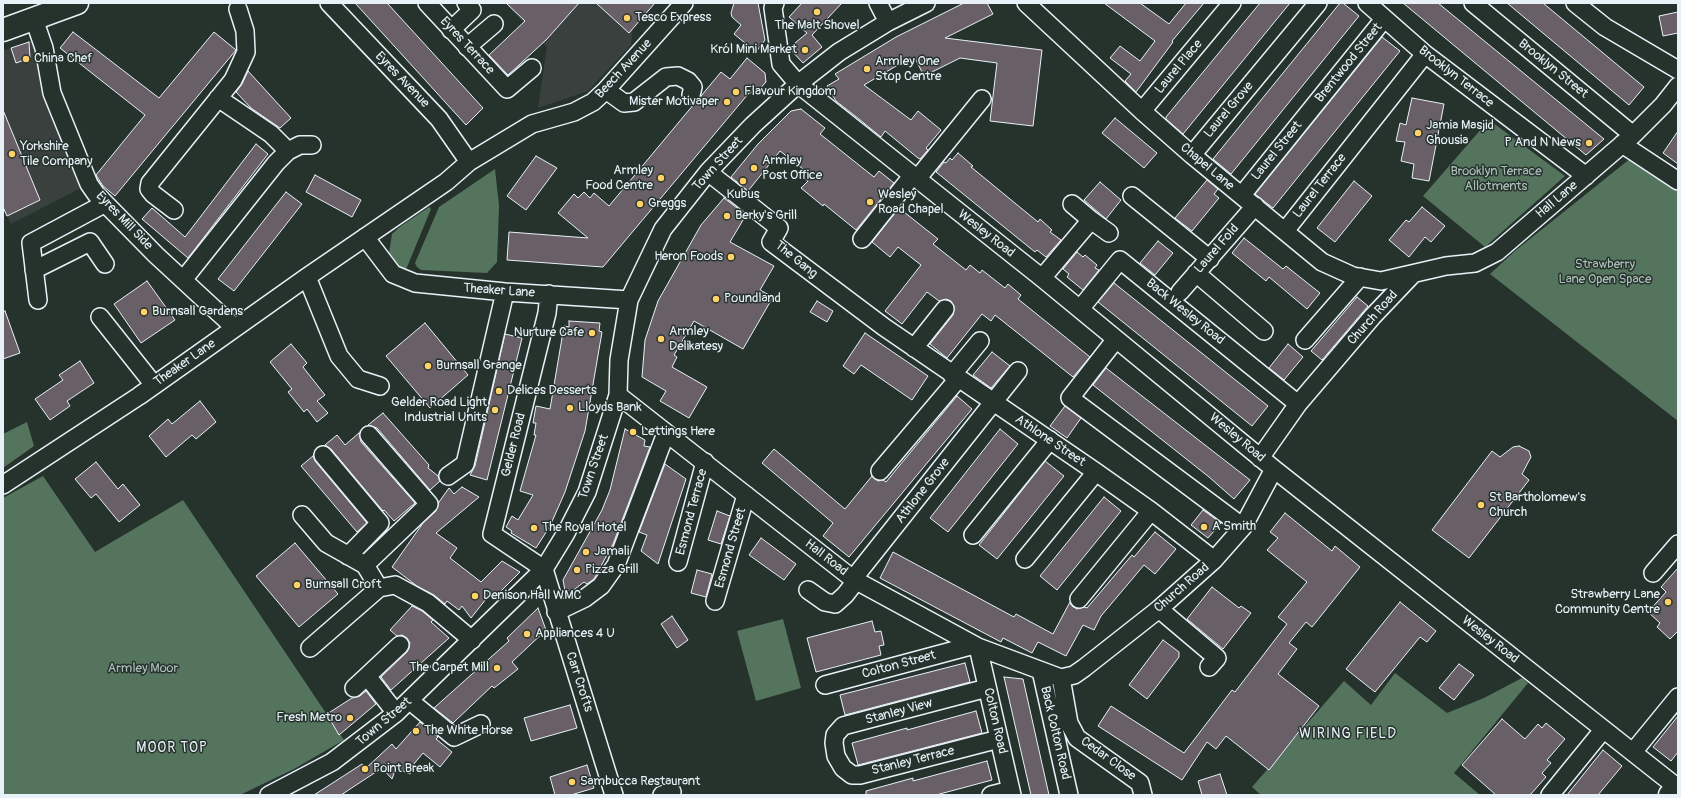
<!DOCTYPE html>
<html>
<head>
<meta charset="utf-8">
<style>
  body { margin:0 }
  #map { position:relative; width:1681px; height:798px; overflow:hidden; background:#26332d; font-family:Pangolin,sans-serif }
  canvas { display:block }
  .frame { position:absolute; inset:0; border:4px solid #e8f1f8; pointer-events:none }
</style>
</head>
<body>
<div id="map">
<canvas width="1681" height="798"></canvas>
<div class="frame"></div>
</div>
<script>
const ctx = document.querySelector('canvas').getContext('2d');
ctx.lineJoin = 'round';
function paint(path, color) { ctx.fillStyle = color; ctx.fill(path, 'evenodd'); }
const poly = rows => new Path2D(rows.map(r => 'M' + r).join(''));
function trace(path, color, width, dash) { ctx.strokeStyle = color; ctx.lineWidth = width; ctx.lineCap = dash ? 'butt' : 'round'; ctx.setLineDash(dash || []); ctx.stroke(path); }
function drawText(font, color, halo, rows, align = 'center') {
  ctx.font = font + ' Pangolin,sans-serif'; ctx.lineWidth = 3; ctx.setLineDash([]); ctx.textBaseline = 'middle'; ctx.strokeStyle = halo; ctx.fillStyle = color; for (const [text, x, y, turn = 0] of rows) {
    ctx.save(); ctx.translate(x, y); ctx.rotate((+turn || 0) * Math.PI / 180); ctx.textAlign = isNaN(turn) ? turn : align; if (halo) ctx.strokeText(text, 0, 0); ctx.fillText(text, 0, 0); ctx.restore();
  }
}
paint(poly([
  [505,3,654,3,633,25,631,45,588,91,538,108,547,47],
  [32,41,35,48,39,75,43,88,83,187,11,224,3,207,3,51]
]), '#3a403e');
paint(poly([
  [1489,120,1565,176,1485,247,1423,196],
  [1636,154,1678,181,1678,421,1490,274,1515,251],
  [495,169,499,206,497,262,487,273,421,270,417,267,415,263,439,207],
  [429,207,431,209,405,272,399,268,389,253,392,234,401,226],
  [27,422,34,446,3,468,3,434],
  [43,476,95,552,183,500,344,740,294,769,240,795,3,795,3,498],
  [783,619,801,688,756,701,737,631],
  [1395,673,1447,713,1484,698,1522,678,1528,683,1454,773,1480,795,1261,795,1252,787,1344,681,1371,705]
]), '#55745d');
const building = poly([
  [355,3,387,3,483,108,466,125,355,3],
  [506,3,579,3,546,40,508,75,489,55,525,21,506,3],
  [596,3,655,3,629,33,596,3],
  [734,3,758,3,765,40,756,52,734,34,741,25,732,17,731,13,734,3],
  [802,3,842,3,812,35,822,47,803,63,789,48,807,33,789,17,802,3],
  [964,3,987,3,993,14,945,38,1042,50,1033,126,990,121,997,63,960,58,924,76,915,58,909,61,908,59,864,85,911,120,918,111,941,130,926,148,928,150,920,159,918,158,885,131,881,137,859,119,836,101,827,86,839,79,835,74,896,37,964,3],
  [1104,3,1140,3,1169,24,1186,3,1204,3,1172,41,1173,42,1136,92,1125,81,1131,74,1110,58,1120,46,1140,61,1155,41,1104,3],
  [1260,3,1290,3,1183,134,1166,119,1166,117,1260,3],
  [1340,3,1343,3,1359,16,1231,174,1213,159,1340,3],
  [1403,3,1438,3,1604,139,1586,155,1403,3],
  [1507,3,1543,3,1644,87,1629,105,1507,3],
  [1678,12,1678,33,1663,36,1659,16,1678,12],
  [73,32,159,98,214,32,236,50,115,196,103,186,96,175,145,115,60,48,73,32],
  [1382,37,1400,51,1273,208,1255,194,1382,37],
  [29,42,30,58,16,63,11,48,29,42],
  [747,58,765,73,766,82,758,91,749,93,603,267,507,260,509,232,588,238,558,213,574,194,578,198,584,192,590,198,594,193,609,206,694,104,698,102,701,96,721,72,730,79,747,58],
  [248,71,291,118,280,128,251,108,236,92,242,84,248,71],
  [1412,98,1444,104,1429,181,1412,178,1414,164,1401,161,1405,142,1396,141,1400,123,1406,125,1412,98],
  [801,109,825,128,820,134,874,177,879,171,894,183,856,230,824,204,823,206,801,188,808,181,799,174,803,169,780,151,748,191,731,177,758,144,791,111,801,109],
  [3,110,40,200,7,216,3,207,3,110],
  [1115,118,1157,153,1144,168,1102,133,1115,118],
  [1678,131,1678,164,1663,153,1678,131],
  [256,144,268,154,188,258,142,219,152,208,185,237,256,144],
  [958,153,973,166,971,167,1038,222,1040,219,1052,230,1050,232,1061,240,1046,257,1037,250,1035,252,936,172,944,162,946,163,950,158,952,160,958,153],
  [536,156,557,168,526,210,507,196,536,156],
  [315,175,361,200,352,217,306,192,315,175],
  [1207,180,1218,189,1214,194,1219,198,1192,231,1175,218,1207,180],
  [1354,181,1372,196,1335,242,1317,228,1354,181],
  [1100,182,1121,200,1106,219,1084,200,1100,182],
  [286,192,302,204,234,291,218,279,286,192],
  [724,198,746,215,730,242,774,266,760,290,773,297,743,349,694,321,674,355,677,357,672,367,707,387,689,418,660,401,666,391,642,377,645,340,658,301,701,225,724,198],
  [1422,207,1445,226,1431,242,1425,237,1409,257,1389,240,1406,220,1409,222,1422,207],
  [899,208,938,239,933,244,966,270,970,265,980,273,982,270,1005,288,1008,284,1021,295,1018,299,1090,357,1073,377,995,315,991,321,982,314,947,358,930,344,953,315,954,306,951,301,946,299,939,301,927,292,902,324,885,311,921,265,898,247,890,257,872,242,899,208],
  [1244,238,1283,269,1286,266,1320,293,1307,309,1269,277,1266,281,1232,253,1244,238],
  [1158,241,1173,253,1155,275,1140,263,1158,241],
  [1077,252,1083,257,1085,255,1097,265,1095,268,1099,270,1083,290,1067,277,1069,274,1063,269,1077,252],
  [147,281,175,320,141,343,114,304,147,281],
  [1114,283,1268,406,1252,426,1098,302,1114,283],
  [1357,297,1368,306,1322,360,1311,351,1357,297],
  [817,301,833,311,827,322,810,312,817,301],
  [5,311,20,353,3,359,3,312,5,311],
  [569,321,600,323,599,331,602,332,585,431,565,492,550,526,536,548,511,533,512,531,506,527,512,516,518,520,533,495,520,491,536,435,534,435,536,423,533,423,536,406,550,409,564,326,569,327,569,321],
  [425,323,468,375,430,408,386,356,425,323],
  [865,333,928,376,912,400,861,365,854,374,843,366,865,333],
  [505,334,522,338,487,480,470,475,475,466,505,334],
  [291,344,307,363,303,367,325,395,317,401,328,413,317,422,307,409,304,412,288,392,292,389,270,362,291,344],
  [1288,344,1303,357,1284,380,1269,368,1288,344],
  [992,352,1010,366,991,388,973,375,992,352],
  [80,361,94,383,67,401,70,406,50,420,35,399,63,380,59,375,80,361],
  [1106,368,1250,480,1234,499,1209,477,1093,385,1106,368],
  [957,396,972,409,849,557,823,536,833,523,762,463,774,449,845,509,872,476,878,481,883,480,886,482,957,396],
  [200,401,216,422,196,439,192,435,166,457,149,436,168,419,172,424,200,401],
  [1065,406,1081,418,1067,438,1050,426,1065,406],
  [383,413,429,465,428,468,438,476,440,481,430,490,377,428,368,425,383,413],
  [625,429,645,440,644,446,650,447,613,544,594,579,587,584,584,582,566,596,563,580,602,510,610,490,625,429],
  [1000,429,1018,444,948,532,930,518,1000,429],
  [359,433,361,442,415,503,394,521,384,510,383,511,331,449,325,445,337,435,345,445,359,433],
  [1519,446,1529,451,1531,457,1522,474,1529,480,1469,558,1432,530,1492,451,1500,457,1513,447,1519,446],
  [313,456,315,461,367,523,357,532,301,466,313,456],
  [1045,461,1064,476,997,559,979,545,1045,461],
  [96,462,118,489,123,484,140,505,119,522,96,494,91,498,75,479,96,462],
  [665,464,686,479,658,564,641,551,647,535,639,532,665,464],
  [462,487,479,497,436,533,457,548,450,558,481,582,502,561,520,572,494,598,490,594,471,618,462,606,459,610,447,601,445,604,434,595,417,586,392,567,423,523,436,511,439,502,449,488,454,494,462,487],
  [1104,497,1121,511,1057,590,1040,576,1104,497],
  [1203,510,1221,523,1208,538,1191,525,1203,510],
  [717,511,730,516,721,544,708,540,717,511],
  [1285,513,1332,551,1335,546,1360,567,1312,627,1306,622,1289,643,1297,649,1278,674,1319,706,1269,770,1226,736,1216,749,1207,742,1182,780,1098,726,1111,706,1184,753,1232,690,1235,692,1287,624,1278,617,1307,582,1267,550,1278,538,1270,532,1285,513],
  [1155,532,1176,549,1155,574,1144,565,1101,616,1094,630,1083,625,1066,656,1038,642,1032,653,1003,638,1001,642,880,578,893,552,1014,617,1016,614,1053,634,1070,602,1072,606,1077,609,1084,607,1087,608,1132,555,1134,557,1155,532],
  [761,538,796,564,784,580,749,555,761,538],
  [295,543,338,594,299,627,256,576,295,543],
  [1678,568,1678,631,1670,639,1657,627,1660,623,1648,612,1666,592,1661,587,1678,568],
  [697,570,712,574,706,597,691,593,697,570],
  [1212,587,1239,608,1241,606,1251,613,1223,649,1187,619,1212,587],
  [1400,602,1436,631,1427,642,1420,637,1375,692,1346,669,1400,602],
  [412,606,422,611,433,620,431,622,449,638,391,690,381,677,407,652,409,648,410,643,407,638,402,635,397,636,390,630,412,606],
  [538,608,546,630,512,662,518,669,494,688,492,686,453,723,434,708,509,641,507,638,538,608],
  [672,616,688,640,677,648,661,624,672,616],
  [872,621,875,632,881,631,884,645,879,646,881,655,816,672,807,638,872,621],
  [1163,640,1179,652,1179,657,1147,699,1129,685,1163,640],
  [965,663,970,682,845,715,840,695,965,663],
  [1459,664,1474,675,1454,700,1439,688,1459,664],
  [1004,677,1023,679,1049,795,1031,795,1004,677],
  [366,691,376,704,339,735,327,714,352,698,360,696,366,691],
  [570,705,577,728,531,741,524,718,570,705],
  [976,711,982,733,858,765,852,743,907,728,907,730,976,711],
  [1678,716,1678,752,1671,761,1653,747,1678,716],
  [1502,719,1525,739,1538,724,1542,728,1546,723,1565,739,1547,760,1551,763,1542,773,1546,777,1530,795,1496,795,1462,765,1502,719],
  [420,722,438,737,436,739,452,752,440,767,423,753,413,765,410,774,396,768,392,779,382,768,341,795,314,795,362,764,365,769,392,744,396,749,420,722],
  [1603,750,1622,766,1598,795,1567,795,1603,750],
  [987,761,992,780,936,795,866,795,866,791,913,778,913,781,987,761],
  [587,765,594,788,571,795,555,795,550,777,587,765],
  [1220,774,1227,795,1202,795,1198,781,1220,774]
]);
paint(building, '#695f66');
trace(building, '#e8f1f8', 1);
const minor = poly([
  [329,3,439,119,469,162],
  [427,3,507,89,532,68],
  [775,3,773,8,781,64,798,84,1042,278,1274,469,1678,788],
  [878,3,888,22],
  [1026,3,1142,111,1192,155,1322,262,1353,276,1381,281,1446,266,1475,263,1497,252,1633,135,1663,105,1678,86],
  [1367,3,1425,54,1586,176],
  [1473,3,1633,135],
  [1575,3,1605,27,1678,70],
  [34,19,44,48,52,93,89,184,96,194,156,255,235,328],
  [451,30,472,10,466,3],
  [467,47,494,24],
  [606,90,624,103,634,102,666,77,678,76,688,81,693,87,691,95],
  [218,98,271,134,288,151],
  [1142,111,1232,3],
  [1622,144,1678,181],
  [1192,155,1318,3],
  [708,172,779,228,771,242,884,327,1096,472,1151,511,1214,560],
  [917,179,982,99],
  [1242,195,1384,19],
  [1132,196,1210,259],
  [174,210,153,194,149,189,150,183,233,80,246,52,245,31,238,9],
  [1091,220,1109,233],
  [1285,231,1425,54],
  [365,237,393,274,415,283,505,292,629,300],
  [862,239,912,176],
  [34,270,90,242,105,264],
  [1196,273,1264,331],
  [307,277,339,356,358,379,380,386],
  [1042,278,1091,220,1072,204],
  [183,280,276,163,288,151,300,145,312,145],
  [1180,292,1255,206],
  [38,300,31,243,104,204],
  [1080,309,1120,260,1298,404],
  [100,317,154,385],
  [1116,339,1070,398,1243,527],
  [1305,340,1360,277],
  [914,348,945,309],
  [952,375,980,341],
  [618,395,853,579,978,647,1061,678],
  [323,455,380,523,348,556],
  [1260,458,1298,404,1373,316,1413,274],
  [880,471,958,379],
  [448,476,465,464,505,292],
  [3,485,139,396,307,277,446,182,469,162,532,124,574,112,593,102,606,90,684,3],
  [302,515,326,543,365,565,379,588,395,585,428,603,472,640],
  [973,535,1050,440],
  [1025,559,1096,472],
  [678,562,705,462],
  [365,565,429,504,369,435],
  [544,569,492,534,547,313,549,294],
  [544,569,614,795],
  [1653,573,1678,544],
  [853,579,1018,371],
  [808,590,825,602,835,604,845,595,856,581],
  [1079,599,1151,511],
  [715,601,746,495],
  [1159,609,1217,658,1209,667],
  [556,612,585,598,601,586,616,565,666,433],
  [978,647,1012,795],
  [310,648,379,588],
  [1041,671,1069,795],
  [1061,678,1074,675,1084,668,1159,609,1214,560,1243,527,1274,469],
  [1061,678,1069,723,1077,738,1140,783,1143,795],
  [825,685,974,645],
  [354,688,367,676],
  [987,688,843,726,835,735,834,743,836,756,843,768,852,775,860,775,999,739],
  [410,701,454,737,481,724],
  [396,713,367,676,400,645],
  [1633,752,1678,697],
  [269,795,332,762,396,713,544,569,566,533,587,492,618,395,619,360,629,300,663,229,708,172,753,125,798,84,839,52,888,22,926,3],
  [662,795,672,792],
  [991,795,1011,790],
  [1550,795,1603,730]
]);
const major = poly([
  [3,30,77,3],
  [1670,795,1678,789]
]);
trace(minor, '#e8f1f8', 20);
trace(major, '#e8f1f8', 25);
trace(minor, '#26332d', 17);
trace(major, '#26332d', 22);
for (const [x, y, r, color] of [
  [817,12,4,"#ffd166"],
  [627,18,4,"#ffd166"],
  [805,50,4,"#ffd166"],
  [26,59,4,"#ffd166"],
  [867,69,4,"#ffd166"],
  [736,92,4,"#ffd166"],
  [727,102,4,"#ffd166"],
  [1418,133,4,"#ffd166"],
  [1589,143,4,"#ffd166"],
  [12,154,4,"#ffd166"],
  [754,168,4,"#ffd166"],
  [661,178,4,"#ffd166"],
  [743,181,4,"#ffd166"],
  [870,202,4,"#ffd166"],
  [640,204,4,"#ffd166"],
  [727,216,4,"#ffd166"],
  [731,257,4,"#ffd166"],
  [716,299,4,"#ffd166"],
  [144,312,4,"#ffd166"],
  [592,333,4,"#ffd166"],
  [661,339,4,"#ffd166"],
  [428,366,4,"#ffd166"],
  [499,391,4,"#ffd166"],
  [570,408,4,"#ffd166"],
  [495,410,4,"#ffd166"],
  [633,432,4,"#ffd166"],
  [1481,505,4,"#ffd166"],
  [1204,527,4,"#ffd166"],
  [534,528,4,"#ffd166"],
  [586,552,4,"#ffd166"],
  [577,570,4,"#ffd166"],
  [297,585,4,"#ffd166"],
  [475,596,4,"#ffd166"],
  [1668,602,4,"#ffd166"],
  [527,634,4,"#ffd166"],
  [497,668,4,"#ffd166"],
  [350,718,4,"#ffd166"],
  [416,731,4,"#ffd166"],
  [365,769,4,"#ffd166"],
  [572,782,4,"#ffd166"]
]) { const dot = new Path2D(); dot.arc(x, y, r, 0, 2 * Math.PI); ctx.fillStyle = color; ctx.fill(dot); trace(dot, '#26332d', 1.5); }
drawText('13px', '#e8f1f8', '#26332d', [
  ["Tesco Express",635,18],
  ["The Malt Shovel",817,26,"center"],
  ["Król Mini Market",797,50,"right"],
  ["China Chef",34,59],
  ["Armley One",875,62],
  ["Stop Centre",875,77],
  ["Flavour Kingdom",744,92],
  ["Mister Motivaper",719,102,"right"],
  ["Jamia Masjid",1426,126],
  ["Ghousia",1426,141],
  ["P And N News",1581,143,"right"],
  ["Yorkshire",20,147],
  ["Tile Company",20,162],
  ["Armley",762,161],
  ["Post Office",762,176],
  ["Armley",653,171,"right"],
  ["Food Centre",653,186,"right"],
  ["Kubus",743,195,"center"],
  ["Wesley",878,195],
  ["Road Chapel",878,210],
  ["Greggs",648,204],
  ["Berky's Grill",735,216],
  ["Heron Foods",723,257,"right"],
  ["Poundland",724,299],
  ["Burnsall Gardens",152,312],
  ["Armley",669,332],
  ["Delikatesy",669,347],
  ["Nurture Cafe",584,333,"right"],
  ["Burnsall Grange",436,366],
  ["Delices Desserts",507,391],
  ["Gelder Road Light",487,403,"right"],
  ["Industrial Units",487,418,"right"],
  ["Lloyds Bank",578,408],
  ["Lettings Here",641,432],
  ["St Bartholomew's",1489,498],
  ["Church",1489,513],
  ["A Smith",1212,527],
  ["The Royal Hotel",542,528],
  ["Jamali",594,552],
  ["Pizza Grill",585,570],
  ["Burnsall Croft",305,585],
  ["Strawberry Lane",1660,595,"right"],
  ["Community Centre",1660,610,"right"],
  ["Denison Hall WMC",483,596],
  ["Appliances 4 U",535,634],
  ["The Carpet Mill",489,668,"right"],
  ["Fresh Metro",342,718,"right"],
  ["The White Horse",424,731],
  ["Point Break",373,769],
  ["Sambucca Restaurant",580,782]
], 'left');
drawText('13px', '#e8f1f8', '#26332d', [
  ["Eyres Terrace",467,46,47],
  ["Brentwood Street",1349,63,-51],
  ["Laurel Place",1179,67,-50],
  ["Beech Avenue",624,69,-47],
  ["Brooklyn Street",1553,69,39],
  ["Brooklyn Terrace",1456,77,38],
  ["Eyres Avenue",402,80,46],
  ["Laurel Grove",1229,110,-50],
  ["Laurel Street",1277,151,-51],
  ["Town Street",718,164,-48],
  ["Chapel Lane",1207,167,40],
  ["Laurel Terrace",1320,186,-52],
  ["Hall Lane",1557,200,-40],
  ["Eyres Mill Side",124,221,46],
  ["Wesley Road",986,234,38],
  ["Laurel Fold",1217,249,-49],
  ["The Gang",796,260,39],
  ["Theaker Lane",499,291,4],
  ["Back Wesley Road",1185,312,39],
  ["Church Road",1373,318,-48],
  ["Theaker Lane",185,363,-35],
  ["Wesley Road",1237,438,40],
  ["Athlone Street",1050,441,34],
  ["Gelder Road",514,445,-76],
  ["Town Street",594,467,-71],
  ["Athlone Grove",923,491,-52],
  ["Esmond Terrace",692,512,-75],
  ["Esmond Street",731,548,-74],
  ["Hall Road",826,558,38],
  ["Church Road",1182,588,-41],
  ["Wesley Road",1490,640,38],
  ["Colton Street",899,665,-15],
  ["Carr Crofts",579,682,72],
  ["Stanley View",899,712,-15],
  ["Colton Road",995,721,77],
  ["Town Street",384,722,-40],
  ["Back Colton Road",1055,733,77],
  ["Cedar Close",1108,759,36],
  ["Stanley Terrace",913,761,-14]
]);
drawText('13px', '#adbfba', '#26332d', [
  ["Brooklyn Terrace",1496,172],
  ["Allotments",1496,187],
  ["Strawberry",1605,265],
  ["Lane Open Space",1605,280],
  ["Armley Moor",143,669]
]);
ctx.letterSpacing = '1px';
drawText('14px', '#e8f1f8', '#26332d', [
  ["WIRING FIELD",1348,734],
  ["MOOR TOP",172,748]
]);
ctx.letterSpacing = '0px';
</script>
</body>
</html>
